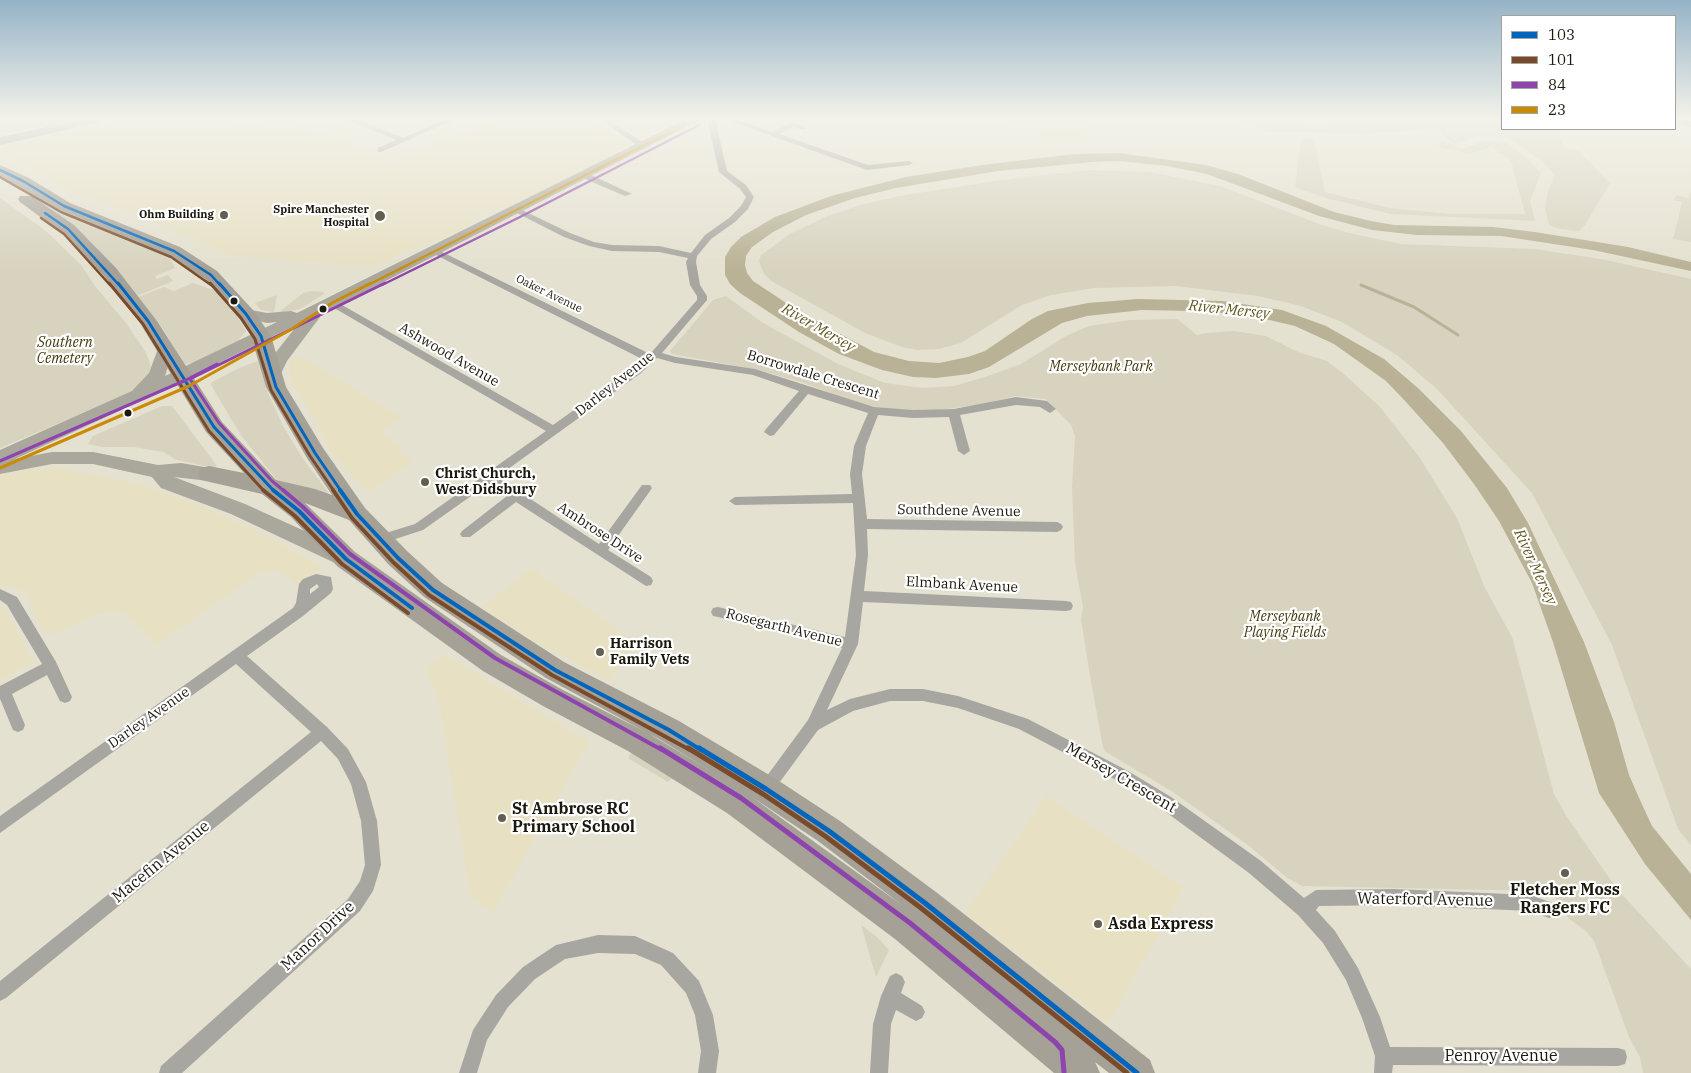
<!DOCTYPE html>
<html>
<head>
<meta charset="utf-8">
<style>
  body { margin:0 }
  #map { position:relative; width:1691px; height:1073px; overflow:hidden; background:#e5e1d0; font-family:"IBM Plex Serif",serif }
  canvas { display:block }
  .legend { position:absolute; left:1501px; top:15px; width:175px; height:115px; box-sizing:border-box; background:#fff; border:1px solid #a4a39e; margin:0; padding:6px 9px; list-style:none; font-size:15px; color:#1b180d }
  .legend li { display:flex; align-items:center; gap:10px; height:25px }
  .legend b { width:25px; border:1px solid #a4a39e }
</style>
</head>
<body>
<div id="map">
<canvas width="1691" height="1073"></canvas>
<ul class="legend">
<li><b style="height:6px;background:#0065bd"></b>103</li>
<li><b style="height:6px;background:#7a4b2a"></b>101</li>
<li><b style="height:6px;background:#8e44ad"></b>84</li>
<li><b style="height:6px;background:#cb8a03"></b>23</li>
</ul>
</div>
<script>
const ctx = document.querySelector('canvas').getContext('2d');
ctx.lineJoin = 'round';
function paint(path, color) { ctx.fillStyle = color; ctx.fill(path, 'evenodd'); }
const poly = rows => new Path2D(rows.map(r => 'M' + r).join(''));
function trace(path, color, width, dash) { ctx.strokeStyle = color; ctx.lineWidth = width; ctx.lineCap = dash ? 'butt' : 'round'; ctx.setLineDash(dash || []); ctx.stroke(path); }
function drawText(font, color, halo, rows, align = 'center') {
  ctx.font = font + ' "IBM Plex Serif",serif'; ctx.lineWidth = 4.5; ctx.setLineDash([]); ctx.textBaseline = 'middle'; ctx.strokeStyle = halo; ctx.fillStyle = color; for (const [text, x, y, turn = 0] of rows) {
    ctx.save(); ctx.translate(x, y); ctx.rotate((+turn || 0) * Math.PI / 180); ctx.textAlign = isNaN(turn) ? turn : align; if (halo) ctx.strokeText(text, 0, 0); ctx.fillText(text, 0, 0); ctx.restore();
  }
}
paint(poly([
  [117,119,237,119,250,125,265,119,291,119,385,159,396,161,495,119,591,119,630,145,628,148,507,208,490,209,474,217,469,227,449,237,428,242,374,266,230,256,167,228,76,193,13,159,0,154,0,145],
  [993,119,1089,119,1078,145,1043,139,1011,121],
  [292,355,299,359,302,357,402,418,381,431,402,448,398,451,413,462,368,492,331,452,308,407,293,385,289,369],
  [60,468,142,485,203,507,252,529,324,567,305,578,297,586,276,568,268,574,263,571,155,645,127,615,114,611,98,614,56,634,44,633,26,593,11,586,0,585,0,476,36,469],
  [531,568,633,640,610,682,523,635,482,607],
  [0,605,4,608,33,662,0,680],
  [444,654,589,742,492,913,470,895,440,705,426,668],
  [1046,796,1184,887,1108,1023,965,913]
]), '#e7e0c3');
paint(poly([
  [0,119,84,119,24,131,1,133],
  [1231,119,1284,119,1312,124,1398,119,1502,119,1502,129,1562,129,1559,136,1564,147,1578,150,1610,183,1585,225,1579,231,1560,229,1549,225,1545,208,1548,191,1555,175,1545,164,1511,139,1493,136,1477,136,1455,144,1447,139,1439,128,1365,134,1271,132],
  [1301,138,1314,139,1325,192,1390,208,1450,214,1525,214,1511,161,1492,147,1469,154,1438,147,1442,140,1463,149,1485,140,1507,143,1528,159,1541,173,1530,201,1535,221,1390,214,1326,198,1295,187],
  [1089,170,1150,172,1220,186,1322,225,1349,233,1401,244,1535,249,1601,259,1691,279,1691,845,1678,829,1612,645,1532,493,1437,389,1397,355,1342,322,1301,306,1258,296,1176,286,1094,288,1051,295,1022,305,961,343,939,349,917,350,902,347,865,333,773,282,764,274,759,261,761,255,790,234,825,217,861,205,899,196,1001,180],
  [1691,192,1691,242,1673,239,1682,202,1674,200,1676,195,1688,198],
  [0,198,46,231,81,265,95,286,126,323,145,351,151,366,148,375,134,390,126,395,0,448],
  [54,208,86,223,169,257,175,268,155,276,157,279,168,275,173,281,137,296,49,210],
  [193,283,217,291,234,310,246,331,238,341,195,363,184,364,163,329,138,297,164,287,174,291],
  [311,291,323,292,324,294,300,309,278,313,303,293],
  [277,295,274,312,261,310,255,303],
  [726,296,763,323,838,364,885,383,923,388,954,386,988,376,1021,364,1066,336,1089,326,1129,320,1177,319,1197,335,1207,333,1234,331,1266,336,1298,352,1327,361,1345,375,1380,407,1420,458,1457,518,1485,588,1512,637,1554,794,1567,817,1617,889,1691,969,1691,1073,1643,1073,1640,1057,1629,1037,1594,941,1586,931,1568,918,1562,904,1550,894,1543,891,1302,886,1286,877,1248,845,1173,792,1106,752,1103,747,1090,676,1081,619,1083,607,1075,563,1072,487,1075,436,1071,425,1048,401,1045,399,1016,396,979,405,931,411,891,409,863,405,801,382,759,370,672,354,670,351,713,300],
  [258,361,268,393,283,426,303,459,329,493,326,495,280,484,240,434,211,385,212,382,241,367],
  [162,406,172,406,217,466,214,468,177,460,163,452,134,447,102,447,88,444,93,436],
  [631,753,672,778,668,782,628,758],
  [861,925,877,937,889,950,876,977]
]), '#d7d3bf');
paint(poly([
  [1119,153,1206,165,1238,174,1334,212,1371,221,1394,225,1493,227,1535,232,1628,247,1691,262,1691,271,1593,250,1501,236,1417,235,1372,230,1319,216,1207,174,1167,166,1119,161,1092,162,998,171,896,188,855,198,806,215,773,232,752,247,746,256,745,265,747,273,753,281,803,314,874,352,909,361,939,363,968,357,985,351,1032,319,1048,311,1088,303,1138,299,1222,301,1282,310,1326,326,1384,359,1419,389,1461,431,1507,488,1528,523,1584,642,1614,722,1629,775,1640,800,1652,826,1691,874,1691,920,1645,864,1599,793,1553,642,1532,583,1499,521,1474,484,1443,443,1406,402,1386,381,1334,344,1295,326,1248,315,1193,311,1142,310,1087,316,1062,323,989,367,969,374,936,378,913,377,882,370,839,354,799,332,740,293,730,284,725,275,725,257,731,247,741,237,775,217,831,196,906,177,982,165,1074,154]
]), '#b9b296');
trace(poly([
  [1361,285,1414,307,1458,335]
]), '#b9b296', 3);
paint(poly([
  [346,119,357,119,403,138,445,119,456,119,381,152,378,152,378,148,396,140,346,119],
  [599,119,608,119,648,146,641,148,599,119],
  [707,119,715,119,727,171,746,185,754,197,748,209,735,222,711,239,697,256,696,262,700,285,707,296,707,300,662,353,676,357,755,369,874,407,913,410,954,409,1016,397,1047,401,1056,409,1050,413,1040,407,1016,405,960,415,970,451,964,455,958,451,949,417,913,418,878,415,866,446,862,474,867,519,1057,522,1061,524,1063,527,1061,530,1057,532,867,529,868,555,864,591,1066,601,1071,602,1073,606,1071,610,1066,611,863,602,858,644,827,710,850,699,890,689,923,689,958,696,1028,719,1128,771,1171,797,1261,861,1304,898,1316,890,1394,889,1531,895,1555,904,1557,910,1555,916,1549,918,1531,911,1394,905,1319,906,1316,910,1335,931,1358,968,1380,1017,1390,1047,1618,1048,1625,1050,1627,1057,1625,1064,1618,1066,1393,1065,1392,1073,1374,1073,1375,1056,1362,1018,1346,980,1323,943,1298,915,1249,873,1159,807,1118,781,1019,729,958,708,923,701,890,701,853,711,818,730,771,794,766,796,761,794,758,789,761,784,808,720,842,648,718,617,713,616,711,612,713,608,718,607,845,637,856,555,853,503,735,505,729,501,735,497,852,494,850,474,854,446,868,413,808,394,774,435,770,436,764,432,766,429,799,391,753,375,675,363,657,358,641,373,497,477,599,544,642,485,650,485,652,488,650,491,608,550,651,577,653,581,651,585,646,586,516,502,470,537,462,537,460,534,462,531,507,496,488,484,423,530,380,544,376,542,374,539,376,536,415,524,546,431,329,305,329,301,335,301,553,425,644,360,430,252,432,250,438,250,650,354,697,300,697,296,690,285,686,262,688,258,659,252,612,251,589,246,564,237,513,211,520,209,570,233,594,242,612,245,659,246,691,253,705,235,729,218,741,206,746,197,740,189,719,172,707,119],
  [724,119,736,119,772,132,793,122,807,128,803,130,793,127,779,134,868,165,909,161,913,163,909,165,867,170,724,119],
  [583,174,589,174,632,194,625,196,583,178,583,174],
  [316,574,331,577,333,589,331,593,303,616,247,656,327,727,348,749,366,782,377,821,381,865,373,891,360,911,182,1073,159,1073,161,1066,348,899,360,881,365,865,361,821,351,784,338,759,321,741,6,998,0,1001,0,981,311,732,236,664,0,833,0,816,293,608,296,603,299,584,303,579,316,574],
  [317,584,319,587,310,594,310,589,317,584],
  [0,589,17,597,56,662,72,697,70,701,65,703,60,701,47,675,12,694,25,725,23,730,18,732,13,730,0,699,0,686,42,664,7,605,0,600,0,589],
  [598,935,635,936,673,953,699,981,713,1015,719,1051,716,1073,698,1073,701,1051,695,1015,686,993,661,965,635,954,598,953,565,959,535,979,508,1007,487,1040,477,1073,459,1073,473,1030,496,995,523,967,556,945,598,935],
  [896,973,902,976,905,982,901,993,922,1006,925,1012,922,1018,916,1021,896,1010,891,1024,888,1073,870,1073,873,1024,881,996,890,976,896,973]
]), '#a8a6a0');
paint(poly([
  [85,119,107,119,101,122,0,145,0,137,85,119],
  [1675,119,1691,120,1691,127,1675,123,1675,119]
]), '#a7a59c');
paint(poly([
  [686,119,702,119,319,315,320,317,287,361,278,380,272,381,266,380,263,376,273,356,298,324,158,393,15,459,52,452,93,452,158,465,181,463,216,469,218,474,216,479,209,481,174,477,245,504,351,552,354,558,351,564,344,566,337,564,231,514,161,488,152,477,93,464,52,464,0,474,0,450,132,391,149,373,159,346,165,345,171,346,173,350,165,376,277,322,267,323,240,317,238,314,240,311,246,309,267,313,291,311,297,313,686,119]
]), '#aaa79d');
paint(poly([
  [0,165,29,178,70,203,180,247,217,271,253,310,271,336,286,387,323,448,365,508,407,551,442,583,564,662,679,721,776,779,840,821,936,892,1150,1060,1155,1073,1109,1073,1095,1062,1100,1073,1054,1073,895,939,727,813,628,751,543,706,483,671,337,566,291,517,262,494,201,480,198,474,201,468,209,466,244,473,206,432,140,323,104,276,62,233,20,202,18,199,20,196,32,196,74,225,116,268,157,321,222,422,276,480,315,489,332,495,307,458,266,387,251,336,239,318,205,279,168,255,58,209,0,176,0,165],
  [305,503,349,520,389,565,424,597,546,678,659,739,714,773,648,733,563,690,501,655,355,552,305,503],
  [752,797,818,841,902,905,752,797]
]), '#a5a197');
trace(poly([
  [0,170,23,181,64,206,174,251,211,275,220,285],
  [45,213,68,229,119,285]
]), '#0065bd', 2.5);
trace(poly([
  [118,283,148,321,214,427,274,491],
  [219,283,246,314,261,336,276,387,315,453,341,491]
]), '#0065bd', 3);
trace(poly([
  [273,490,299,511,346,559,412,608],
  [340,490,357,514,398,558,433,590,555,670,669,730,701,750]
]), '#0065bd', 4);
trace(poly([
  [699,748,766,789,829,831,925,903,1137,1073]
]), '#0065bd', 5);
trace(poly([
  [0,177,61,212,171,257,211,285],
  [41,218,64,234,110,285]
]), '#7a4b2a', 2.5);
trace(poly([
  [109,283,143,324,209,431,264,491],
  [210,283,241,318,255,339,271,390,310,456,334,491]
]), '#7a4b2a', 3);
trace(poly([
  [263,490,295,516,342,564,408,613],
  [333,490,352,518,393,562,429,595,552,675,690,750]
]), '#7a4b2a', 4);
trace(poly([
  [688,748,763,794,825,836,921,908,1127,1073]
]), '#7a4b2a', 5);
trace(poly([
  [382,285,520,217,699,125]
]), '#8e44ad', 2.5);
trace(poly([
  [0,461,186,380,217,364],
  [284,491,272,481,219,423,190,379,385,283]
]), '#8e44ad', 3);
trace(poly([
  [283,490,303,507,350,554,495,658,662,750]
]), '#8e44ad', 4);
trace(poly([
  [660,748,741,798,910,923,1055,1042,1062,1050,1064,1072]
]), '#8e44ad', 5);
trace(poly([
  [368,285,696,119]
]), '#cb8a03', 2.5);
trace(poly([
  [0,468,189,386,290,330,332,303,371,283]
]), '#cb8a03', 3);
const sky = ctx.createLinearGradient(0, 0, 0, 269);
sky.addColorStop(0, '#95b3c7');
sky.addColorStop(0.44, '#f3f2ea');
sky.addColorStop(1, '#f3f2ea00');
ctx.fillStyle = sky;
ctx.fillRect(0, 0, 1691, 269);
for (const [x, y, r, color] of [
  [224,215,5,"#625e51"],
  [380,216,6,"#625e51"],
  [234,301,4.5,"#1b180d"],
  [323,309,4.5,"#1b180d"],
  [128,413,4.5,"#1b180d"],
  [425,482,5,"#625e51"],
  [600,652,5,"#625e51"],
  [502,818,5,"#625e51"],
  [1565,873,5,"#625e51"],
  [1098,924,5,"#625e51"]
]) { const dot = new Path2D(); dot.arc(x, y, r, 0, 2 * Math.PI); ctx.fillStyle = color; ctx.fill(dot); trace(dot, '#fff', 2); }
drawText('bold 11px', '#1b180d', '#fff', [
  ["Spire Manchester",369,210],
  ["Hospital",369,223],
  ["Ohm Building",214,215]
], 'right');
drawText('11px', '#1b180d', '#fff', [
  ["Oaker Avenue",549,294,26]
]);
drawText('italic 14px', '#443a0f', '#fff', [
  ["Southern",65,343],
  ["Cemetery",65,359],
  ["Merseybank Park",1101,367],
  ["Merseybank",1285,617],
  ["Playing Fields",1285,633]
]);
drawText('14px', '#1b180d', '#fff', [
  ["Ashwood Avenue",449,355,30],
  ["Borrowdale Crescent",813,375,17],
  ["Darley Avenue",615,384,-38],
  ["Southdene Avenue",959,511,1],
  ["Ambrose Drive",600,533,33],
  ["Elmbank Avenue",962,585,3],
  ["Rosegarth Avenue",784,628,14],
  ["Darley Avenue",149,718,-35]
]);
drawText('bold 14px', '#1b180d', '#fff', [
  ["Christ Church,",435,474],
  ["West Didsbury",435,490],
  ["Harrison",610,644],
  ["Family Vets",610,660]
], 'left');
drawText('italic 15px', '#63561f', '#fff', [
  ["River Mersey",1229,310,6],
  ["River Mersey",818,328,30],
  ["River Mersey",1535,567,65]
]);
drawText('16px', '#1b180d', '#fff', [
  ["Mersey Crescent",1121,778,30],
  ["Macefin Avenue",161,862,-39],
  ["Waterford Avenue",1425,900,1],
  ["Manor Drive",318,936,-43],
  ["Penroy Avenue",1501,1056]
]);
drawText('bold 16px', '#1b180d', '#fff', [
  ["St Ambrose RC",512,809],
  ["Primary School",512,827],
  ["Fletcher Moss",1565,890,"center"],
  ["Rangers FC",1565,908,"center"],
  ["Asda Express",1108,924]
], 'left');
</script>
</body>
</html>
